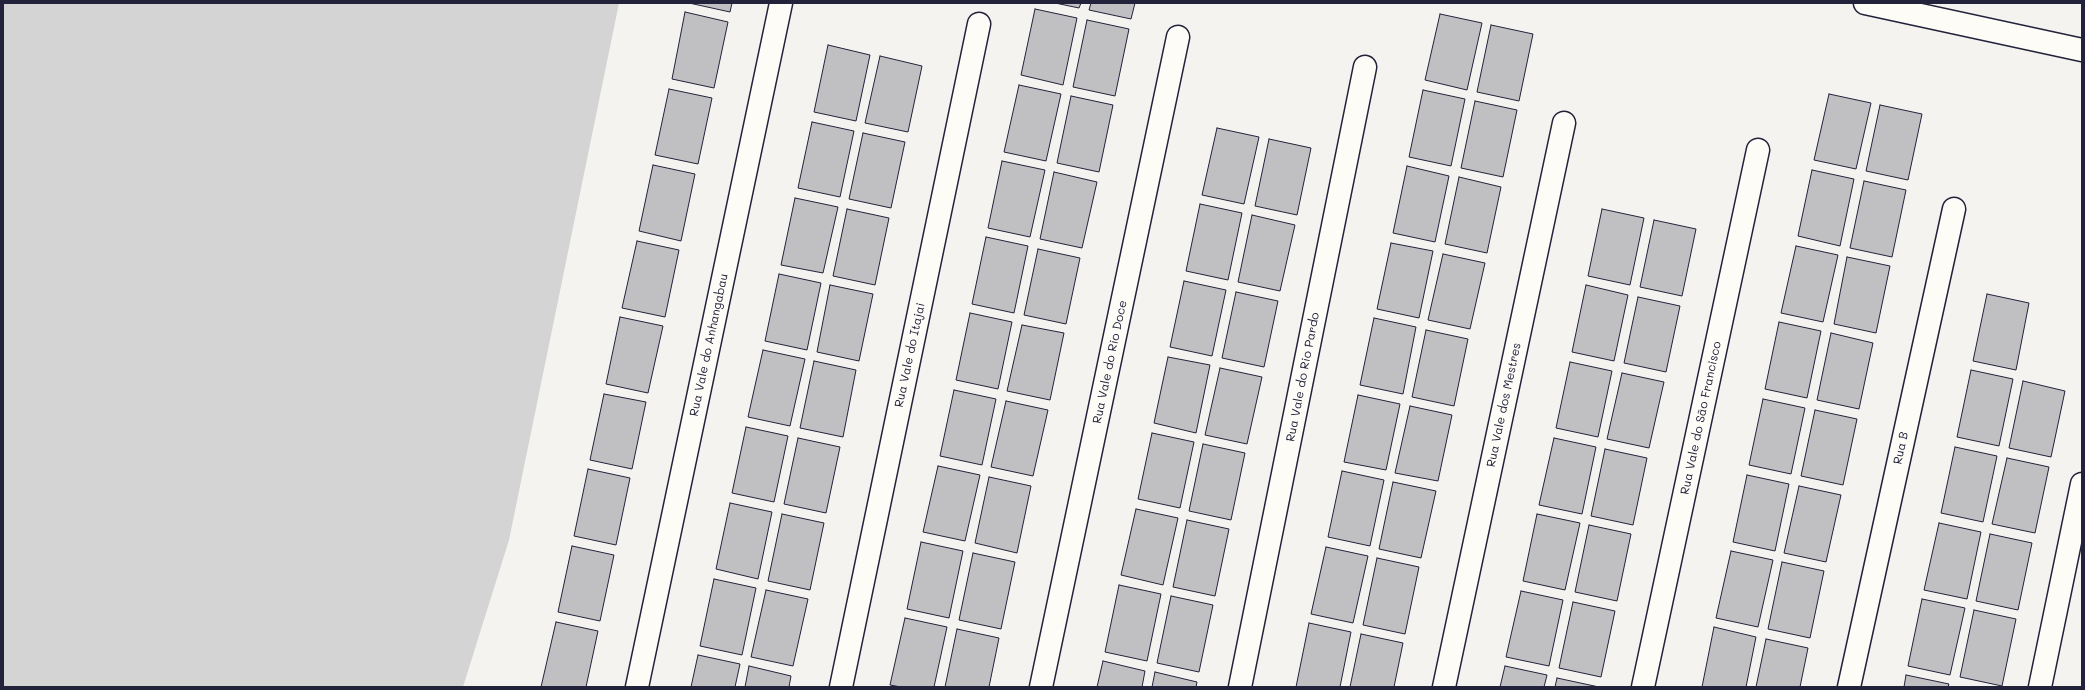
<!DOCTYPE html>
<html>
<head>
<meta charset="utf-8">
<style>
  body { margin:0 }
  #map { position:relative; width:2085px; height:690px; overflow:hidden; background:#f4f3ef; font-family:Mali,sans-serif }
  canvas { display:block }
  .frame { position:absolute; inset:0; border:4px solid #22223b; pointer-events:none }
</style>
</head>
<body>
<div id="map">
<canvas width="2085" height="690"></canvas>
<div class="frame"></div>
</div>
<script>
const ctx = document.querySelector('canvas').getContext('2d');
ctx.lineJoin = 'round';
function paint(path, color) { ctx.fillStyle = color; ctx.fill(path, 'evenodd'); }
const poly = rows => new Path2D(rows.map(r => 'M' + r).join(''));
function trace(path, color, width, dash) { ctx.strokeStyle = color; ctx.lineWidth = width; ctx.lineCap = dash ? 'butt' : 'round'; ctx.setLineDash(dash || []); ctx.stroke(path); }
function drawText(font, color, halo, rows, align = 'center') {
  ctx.font = font + ' Mali,sans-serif'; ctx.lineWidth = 4; ctx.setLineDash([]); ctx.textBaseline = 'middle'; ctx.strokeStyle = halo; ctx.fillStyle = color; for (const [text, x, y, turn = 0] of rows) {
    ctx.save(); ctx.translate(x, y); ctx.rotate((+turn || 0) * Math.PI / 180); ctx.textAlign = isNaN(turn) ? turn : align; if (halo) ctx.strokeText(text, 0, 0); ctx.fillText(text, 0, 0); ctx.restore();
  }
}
paint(poly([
  [3,3,619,3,509,540,463,687,3,687]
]), '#d5d4d5');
const building = poly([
  [689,3,732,3,730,12,689,3],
  [1055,3,1081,3,1079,8,1055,3],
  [1091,3,1135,3,1131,19,1089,10,1091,3],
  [1035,9,1077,18,1063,85,1021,75,1035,9],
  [685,12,728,22,714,88,672,79,685,12],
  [1440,14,1482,23,1467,90,1425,80,1440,14],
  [1087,20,1129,29,1115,96,1073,87,1087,20],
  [1491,25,1533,34,1519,101,1477,92,1491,25],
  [828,45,870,55,856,121,814,112,828,45],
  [880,56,922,66,908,132,865,123,880,56],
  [1019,85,1061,94,1046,161,1004,152,1019,85],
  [669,89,712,98,698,164,655,155,669,89],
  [1423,90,1465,99,1451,166,1409,157,1423,90],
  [1829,94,1871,103,1856,169,1814,160,1829,94],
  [1071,96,1113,105,1099,172,1057,163,1071,96],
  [1475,101,1517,110,1503,177,1461,168,1475,101],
  [1880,105,1922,114,1908,180,1866,171,1880,105],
  [812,122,854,131,840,197,798,188,812,122],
  [1217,128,1259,137,1244,204,1202,195,1217,128],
  [863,133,905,142,891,208,849,199,863,133],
  [1269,139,1311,148,1297,215,1255,206,1269,139],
  [1002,161,1045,170,1030,237,988,228,1002,161],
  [653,165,695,174,681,241,639,231,653,165],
  [1407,166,1449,176,1435,242,1393,233,1407,166],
  [1812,170,1854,179,1840,246,1798,236,1812,170],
  [1054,172,1097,182,1082,248,1040,239,1054,172],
  [1459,177,1501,187,1487,253,1445,244,1459,177],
  [1864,181,1906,190,1892,257,1850,248,1864,181],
  [795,198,838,207,823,273,781,265,795,198],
  [1200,204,1242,213,1228,280,1186,271,1200,204],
  [847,209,889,218,875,285,833,276,847,209],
  [1602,209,1644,218,1630,285,1588,276,1602,209],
  [1252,215,1295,225,1280,291,1238,282,1252,215],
  [1654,220,1696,229,1682,296,1640,287,1654,220],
  [986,237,1028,246,1014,313,972,304,986,237],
  [637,241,679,250,665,317,622,308,637,241],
  [1391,243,1433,251,1419,318,1377,309,1391,243],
  [1796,246,1838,255,1823,322,1781,313,1796,246],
  [1038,249,1080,258,1066,324,1024,315,1038,249],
  [1443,254,1485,263,1470,329,1428,320,1443,254],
  [1847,257,1890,266,1876,333,1834,324,1847,257],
  [779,274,821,283,807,350,765,341,779,274],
  [1184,281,1226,290,1212,356,1170,347,1184,281],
  [830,285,873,294,859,361,817,352,830,285],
  [1586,285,1628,295,1614,361,1572,352,1586,285],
  [1236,292,1278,301,1264,367,1222,358,1236,292],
  [1987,294,2029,303,2016,370,1973,361,1987,294],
  [1638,297,1680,306,1666,372,1624,363,1638,297],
  [970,313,1012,322,998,389,956,380,970,313],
  [620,317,663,326,648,393,606,384,620,317],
  [1374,318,1416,327,1403,394,1360,385,1374,318],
  [1779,322,1821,331,1807,398,1765,389,1779,322],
  [1022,325,1064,333,1050,400,1007,391,1022,325],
  [1426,330,1468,339,1454,406,1412,397,1426,330],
  [1831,333,1873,343,1859,409,1817,400,1831,333],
  [763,350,805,359,790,426,748,417,763,350],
  [1168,357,1210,365,1196,433,1154,423,1168,357],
  [814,361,856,370,843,437,800,428,814,361],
  [1570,362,1612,371,1598,437,1556,428,1570,362],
  [1220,368,1262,377,1247,444,1205,435,1220,368],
  [1971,370,2013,379,1999,446,1957,437,1971,370],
  [1622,373,1664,382,1649,448,1607,439,1622,373],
  [2023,381,2065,391,2051,457,2009,448,2023,381],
  [954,390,996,399,982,465,940,456,954,390],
  [604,394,646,402,632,469,590,460,604,394],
  [1358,395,1400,404,1386,470,1344,462,1358,395],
  [1763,399,1805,408,1791,474,1749,465,1763,399],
  [1006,401,1048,410,1033,476,991,467,1006,401],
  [1410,406,1452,415,1438,481,1395,473,1410,406],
  [1815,410,1857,419,1843,485,1801,476,1815,410],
  [746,427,788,436,774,502,732,493,746,427],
  [1152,433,1194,442,1180,508,1138,499,1152,433],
  [798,438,840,447,826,513,784,504,798,438],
  [1554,438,1596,447,1582,514,1539,505,1554,438],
  [1203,444,1245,453,1231,520,1189,511,1203,444],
  [1955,447,1997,456,1983,522,1941,513,1955,447],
  [1605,449,1647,458,1633,525,1591,516,1605,449],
  [2007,458,2049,467,2035,533,1992,524,2007,458],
  [938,466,980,475,965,541,923,532,938,466],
  [588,469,630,478,616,545,574,536,588,469],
  [1342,471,1384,480,1370,546,1328,537,1342,471],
  [1747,475,1789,484,1775,551,1733,542,1747,475],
  [989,477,1031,486,1017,553,975,543,989,477],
  [1393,482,1436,491,1421,558,1379,549,1393,482],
  [1799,486,1841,495,1826,562,1784,553,1799,486],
  [730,503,772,512,758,579,716,569,730,503],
  [1136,509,1178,518,1163,585,1121,575,1136,509],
  [782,514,824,523,810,590,768,581,782,514],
  [1537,514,1580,523,1565,590,1523,581,1537,514],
  [1187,520,1229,529,1215,596,1173,587,1187,520],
  [1939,523,1981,532,1967,599,1924,590,1939,523],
  [1589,525,1631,534,1617,601,1575,592,1589,525],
  [1990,534,2032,543,2018,610,1976,601,1990,534],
  [921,542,963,551,949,618,907,609,921,542],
  [572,546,614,555,600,621,558,612,572,546],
  [1326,547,1368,556,1353,623,1311,614,1326,547],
  [1731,551,1773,560,1758,627,1716,618,1731,551],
  [973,553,1015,562,1001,629,959,620,973,553],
  [1377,558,1419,567,1405,634,1363,625,1377,558],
  [1782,562,1824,571,1810,638,1768,629,1782,562],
  [714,579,756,588,742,655,700,646,714,579],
  [1119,585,1161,594,1147,661,1105,652,1119,585],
  [766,590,808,599,793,666,751,657,766,590],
  [1521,591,1563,600,1549,666,1506,657,1521,591],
  [1171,596,1213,605,1199,672,1157,663,1171,596],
  [1922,599,1965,608,1950,675,1908,666,1922,599],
  [1573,602,1615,611,1601,677,1559,668,1573,602],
  [1974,610,2016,619,2002,686,1960,677,1974,610],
  [905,618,947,627,934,687,901,687,890,685,905,618],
  [556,622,598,631,586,687,541,687,556,622],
  [1309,623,1351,632,1340,687,1296,687,1309,623],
  [1714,627,1756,637,1746,687,1702,687,1714,627],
  [957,629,999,638,989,687,945,687,957,629],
  [1361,634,1403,643,1394,687,1350,687,1361,634],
  [1766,639,1808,648,1800,687,1756,687,1766,639],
  [698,655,740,664,735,687,691,687,698,655],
  [1103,661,1145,671,1142,687,1097,687,1103,661],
  [749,666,791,676,789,687,745,687,749,666],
  [1505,666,1547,675,1544,687,1500,687,1505,666],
  [1155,672,1197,682,1196,687,1152,687,1155,672],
  [1906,675,1949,684,1948,687,1904,687,1906,675],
  [1557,678,1599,687,1555,687,1557,678]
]);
paint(building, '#c0bfc2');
trace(building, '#22223b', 1);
const street = poly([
  [1865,3,2082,50],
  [637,687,781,3],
  [841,687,979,24],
  [1041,687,1178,37],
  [1240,687,1365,67],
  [1444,687,1564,123],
  [1643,687,1758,150],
  [1849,687,1954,209],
  [2040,687,2082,484]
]);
trace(street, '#22223b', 25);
trace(street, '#fdfcf7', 22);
drawText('12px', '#22223b', '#fdfcf7', [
  ["Rua Vale do Anhangabau",709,345,-78],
  ["Rua Vale do Itajai",910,355,-78],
  ["Rua Vale do Rio Doce",1110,362,-78],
  ["Rua Vale do Rio Pardo",1303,377,-79],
  ["Rua Vale dos Mestres",1504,405,-78],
  ["Rua Vale do São Francisco",1701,418,-78],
  ["Rua B",1901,448,-78]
]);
</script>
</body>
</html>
